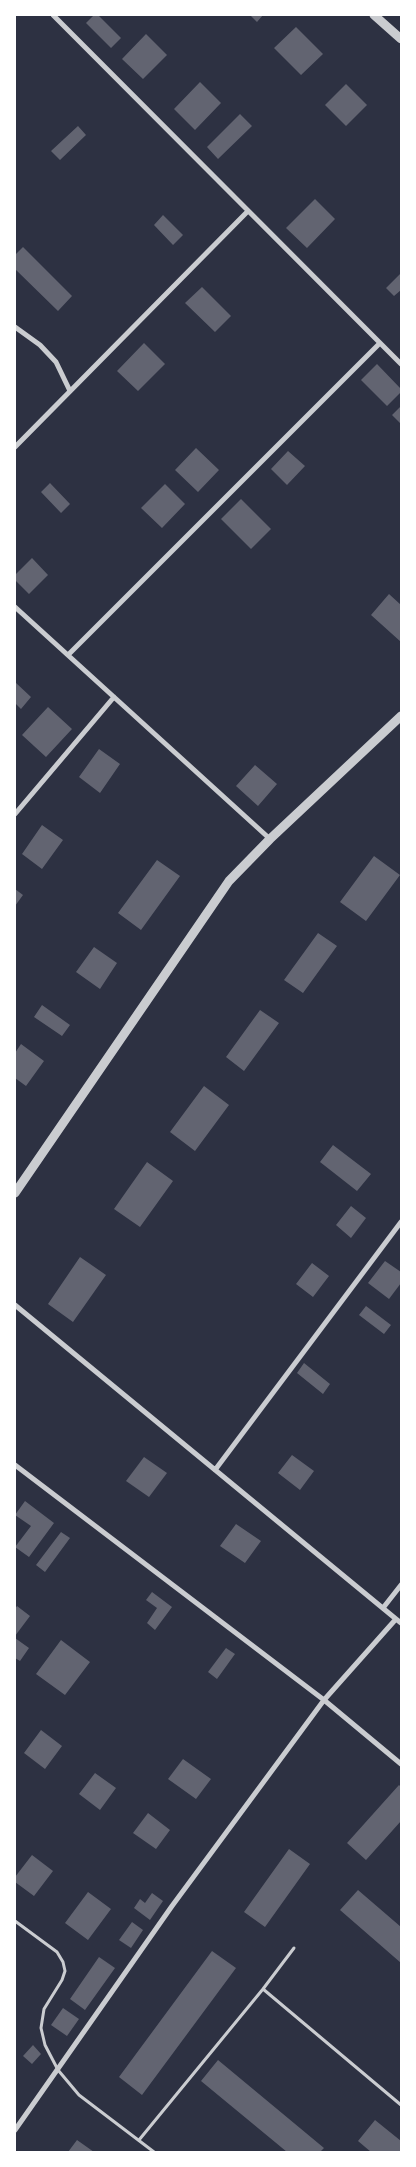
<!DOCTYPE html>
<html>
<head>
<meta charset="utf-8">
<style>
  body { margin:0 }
  #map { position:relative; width:416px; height:2167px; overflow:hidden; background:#2d3142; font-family:"Noto Sans",sans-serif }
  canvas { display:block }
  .frame { position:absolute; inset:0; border:16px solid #fff; pointer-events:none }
</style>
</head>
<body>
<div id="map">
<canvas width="416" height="2167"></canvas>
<div class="frame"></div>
</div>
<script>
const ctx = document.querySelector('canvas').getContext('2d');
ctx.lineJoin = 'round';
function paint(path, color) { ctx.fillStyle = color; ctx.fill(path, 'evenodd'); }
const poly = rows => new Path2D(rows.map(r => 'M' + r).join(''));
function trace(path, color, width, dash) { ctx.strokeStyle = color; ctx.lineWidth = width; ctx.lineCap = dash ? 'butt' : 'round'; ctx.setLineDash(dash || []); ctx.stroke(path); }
paint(poly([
  [94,15,98,15,121,38,111,48,86,23],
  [250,15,263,15,257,22],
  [296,27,323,54,301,75,274,48],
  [146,34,167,55,143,79,122,59],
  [200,82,221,103,195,130,174,109],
  [346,84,367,105,346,126,325,105],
  [240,114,252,126,218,159,207,147],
  [78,126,86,135,60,160,51,151],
  [315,199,335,219,307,248,286,228],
  [163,215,183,235,173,245,154,225],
  [23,247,72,296,58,311,15,269,15,255],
  [401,273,401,290,394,296,386,288],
  [202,287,231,316,215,332,185,303],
  [144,343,165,364,138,391,117,371],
  [377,364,401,389,401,392,387,406,361,380],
  [401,406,401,424,392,415],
  [196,448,219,470,198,492,175,470],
  [288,451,305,466,287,485,271,469],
  [50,483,70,504,61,513,41,492],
  [165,484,185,504,162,528,141,508],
  [241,499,271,529,251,549,221,519],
  [32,558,48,575,29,594,15,580,15,575],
  [389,594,401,605,401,642,371,615],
  [15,682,31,697,21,709,15,703],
  [48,707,72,729,46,757,22,735],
  [99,749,120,764,100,793,79,777],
  [255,765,277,784,258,806,236,786],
  [42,825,63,840,42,869,22,854],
  [374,856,400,875,366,921,340,902],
  [157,860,180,876,141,930,118,913],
  [15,889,23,895,15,906],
  [318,933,337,946,303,993,284,980],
  [94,947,117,963,100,989,76,972],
  [42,1005,70,1025,62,1036,34,1017],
  [260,1010,279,1023,244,1071,226,1057],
  [21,1044,44,1061,26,1086,15,1078,15,1053],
  [204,1086,229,1105,195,1151,170,1132],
  [333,1145,371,1174,357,1191,320,1162],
  [147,1162,173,1181,140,1227,114,1209],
  [351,1206,366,1218,351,1238,336,1225],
  [80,1257,106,1275,73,1322,48,1304],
  [385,1261,401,1272,401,1283,389,1299,368,1283],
  [312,1263,329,1276,313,1297,296,1284],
  [366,1306,391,1325,384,1334,359,1315],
  [304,1363,330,1384,323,1394,297,1373],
  [292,1455,314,1471,300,1490,278,1473],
  [144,1457,167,1473,149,1497,126,1481],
  [25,1501,54,1523,29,1557,15,1547,31,1526,15,1515],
  [236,1524,261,1541,245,1563,220,1546],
  [61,1532,70,1538,45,1572,36,1565],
  [152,1592,172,1607,155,1630,147,1623,157,1608,146,1600],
  [17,1606,30,1616,15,1636,15,1609],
  [15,1638,29,1648,20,1661,15,1658],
  [61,1640,90,1662,65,1695,36,1674],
  [226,1648,235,1654,217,1679,208,1672],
  [41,1730,62,1746,45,1769,24,1753],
  [183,1759,211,1779,196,1799,168,1779],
  [95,1773,116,1788,100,1810,79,1794],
  [399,1785,401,1787,401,1821,366,1860,347,1843],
  [148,1813,170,1830,156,1849,133,1833],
  [289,1849,310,1864,265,1927,244,1912],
  [32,1855,53,1871,34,1896,15,1882,15,1877],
  [358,1890,401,1927,401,1963,340,1910],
  [88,1892,111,1909,88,1940,65,1923],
  [152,1893,163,1901,150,1920,134,1908,140,1899,145,1903],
  [132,1922,143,1930,131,1948,119,1940],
  [212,1951,236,1968,142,2095,119,2077],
  [99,1957,115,1968,85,2010,70,1999],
  [63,2008,79,2019,67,2036,51,2025],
  [33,2045,41,2054,32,2064,23,2056],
  [218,2060,324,2148,320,2152,287,2152,201,2081],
  [375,2120,401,2141,401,2152,371,2152,358,2141],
  [77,2140,94,2152,68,2152]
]), '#626471');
trace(poly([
  [15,1921,57,1952,63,1962,65,1971,62,1980,44,2009,41,2028,45,2045,58,2070,79,2095,154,2152],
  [263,1989,401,2105],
  [139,2140,263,1989,294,1948]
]), '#caccd0', 3);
trace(poly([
  [53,15,401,364],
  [15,327,40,345,56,362,70,391],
  [15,447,248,211],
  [15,607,270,839],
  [68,655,380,343],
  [15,814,114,697],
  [15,1305,396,1619],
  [15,1465,324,1700,401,1764],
  [215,1470,401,1222],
  [383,1608,401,1585],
  [15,2130,172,1906,324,1700,396,1619,401,1623]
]), '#caccd0', 5);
trace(poly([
  [374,15,401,39],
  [15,1193,229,881,270,839,401,716]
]), '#caccd0', 9);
</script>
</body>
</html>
